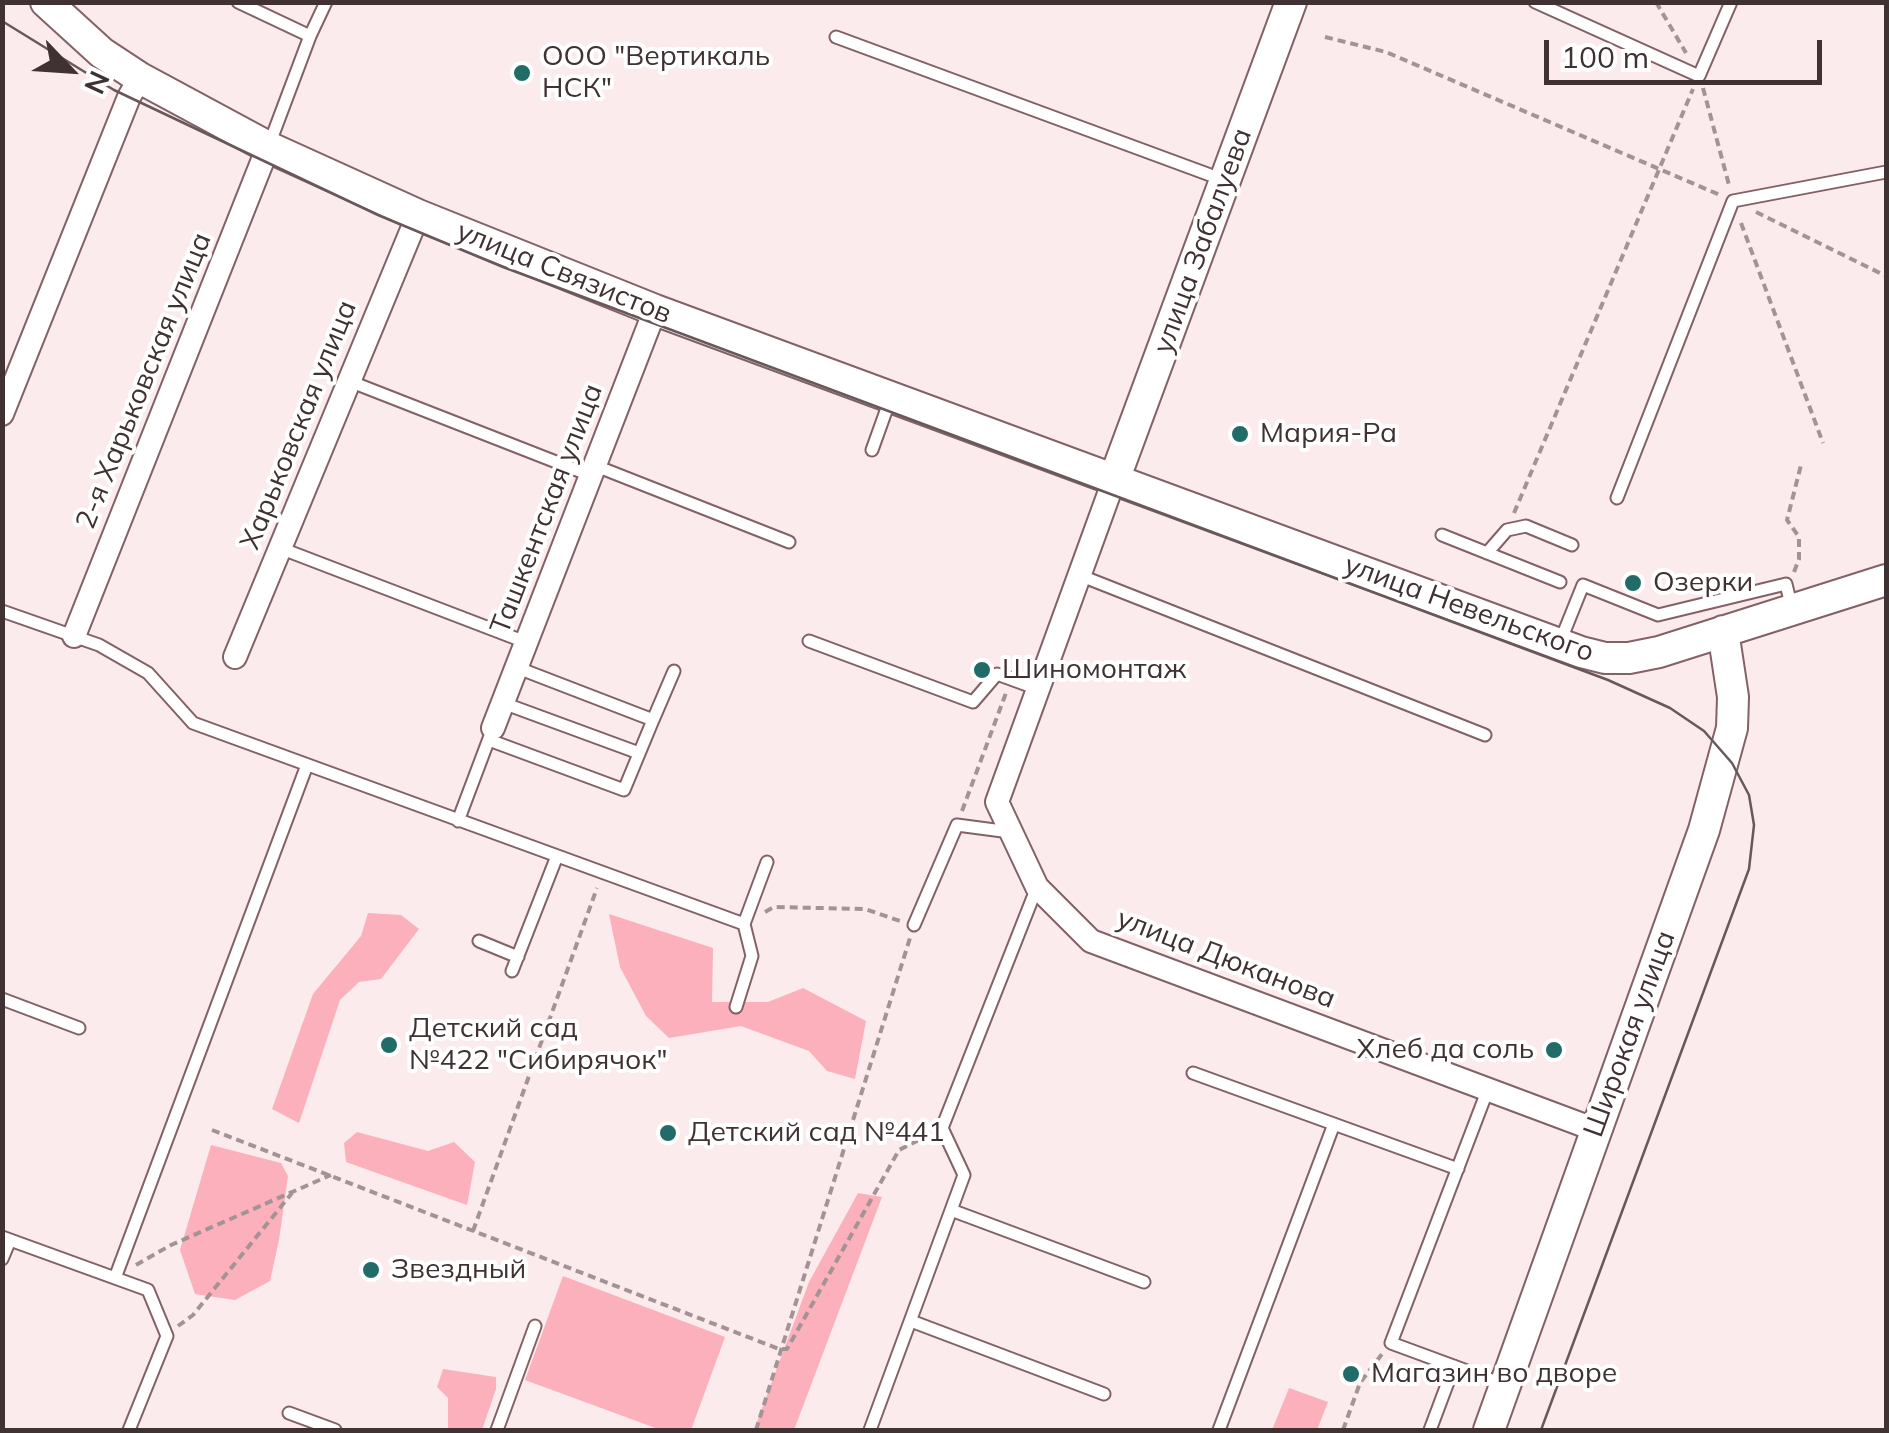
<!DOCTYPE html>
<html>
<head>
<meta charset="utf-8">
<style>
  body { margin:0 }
  #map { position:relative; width:1889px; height:1433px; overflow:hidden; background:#fbebed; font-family:Mulish,sans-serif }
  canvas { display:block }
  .frame { position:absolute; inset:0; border:5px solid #403133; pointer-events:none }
  .north { position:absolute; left:20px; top:20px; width:100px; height:100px; -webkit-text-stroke:8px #fff; paint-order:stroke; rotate:115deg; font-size:28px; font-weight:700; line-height:40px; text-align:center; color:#403133 }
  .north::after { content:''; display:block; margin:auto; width:35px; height:45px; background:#403133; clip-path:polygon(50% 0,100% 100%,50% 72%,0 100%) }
  .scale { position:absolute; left:1544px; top:40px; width:278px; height:45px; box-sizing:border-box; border:5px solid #403133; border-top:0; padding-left:12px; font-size:30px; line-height:35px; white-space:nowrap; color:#403133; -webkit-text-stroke:8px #fff; paint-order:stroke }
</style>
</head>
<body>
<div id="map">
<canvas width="1889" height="1433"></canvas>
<div class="frame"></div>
<div class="north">N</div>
<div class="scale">100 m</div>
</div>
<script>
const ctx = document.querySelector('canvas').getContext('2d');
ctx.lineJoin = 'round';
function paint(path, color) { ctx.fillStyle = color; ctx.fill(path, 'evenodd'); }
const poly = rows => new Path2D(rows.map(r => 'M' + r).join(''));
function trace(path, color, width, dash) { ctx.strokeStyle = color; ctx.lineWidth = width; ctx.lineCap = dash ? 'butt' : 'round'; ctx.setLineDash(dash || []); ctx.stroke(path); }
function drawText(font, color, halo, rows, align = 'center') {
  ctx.font = font + ' Mulish,sans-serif'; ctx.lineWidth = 8; ctx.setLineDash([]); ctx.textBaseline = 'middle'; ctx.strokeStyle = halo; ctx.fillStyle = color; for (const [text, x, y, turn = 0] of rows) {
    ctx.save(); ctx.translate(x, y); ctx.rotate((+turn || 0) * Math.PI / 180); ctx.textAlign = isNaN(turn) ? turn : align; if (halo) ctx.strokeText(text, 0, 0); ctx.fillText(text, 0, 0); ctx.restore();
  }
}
paint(poly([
  [368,913,401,915,419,929,381,979,359,982,340,1000,299,1123,272,1109,313,994,361,936],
  [609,914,713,948,712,1002,768,1002,803,988,866,1021,855,1079,827,1071,809,1051,741,1026,669,1038,646,1016,620,967],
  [357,1132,428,1151,454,1142,475,1162,467,1205,346,1162,344,1143],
  [211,1145,281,1163,288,1176,279,1240,270,1281,235,1300,195,1294,180,1250],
  [858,1193,882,1197,794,1430,754,1430,809,1282],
  [563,1276,725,1337,691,1430,661,1430,525,1380],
  [443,1369,496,1377,496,1389,482,1430,448,1430,448,1398,437,1387],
  [1289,1388,1328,1402,1317,1430,1272,1430]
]), '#fbb0bb');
const lane = poly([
  [238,2,310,36,269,145],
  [1535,2,1699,76,1731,2],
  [310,36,326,2],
  [836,37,1221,179],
  [349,381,592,476],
  [872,450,891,397],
  [596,466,789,542],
  [1617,498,1733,201,1886,172],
  [1442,535,1560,582],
  [280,548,528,643],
  [1487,553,1507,530,1526,526,1572,545],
  [1079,575,1485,735],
  [2,611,99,645,148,673,193,723,744,924],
  [809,641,973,702,997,674,1038,689],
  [1560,642,1583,585,1658,615,1786,584,1792,609],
  [518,668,653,720,674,671],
  [503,703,639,753],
  [489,740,624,790,653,720],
  [458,821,490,736],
  [914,925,957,825,1010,832],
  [479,941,518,957],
  [512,971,557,856],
  [2,999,79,1028],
  [736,1007,752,956,744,924,767,862],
  [1193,1073,1458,1169],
  [1488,1089,1391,1343,1505,1385],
  [951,1210,1144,1282],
  [2,1237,148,1290,167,1336,129,1430],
  [2,1259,10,1240],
  [115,1278,307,765],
  [911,1321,1104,1394],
  [289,1413,335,1430],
  [497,1430,535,1326],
  [870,1430,964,1175,942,1128,1037,887],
  [1219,1430,1334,1124],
  [1430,1430,1454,1366]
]);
const street = poly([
  [2,414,129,97,140,78],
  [1114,480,997,802,1037,887,1091,941,1596,1130],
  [74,636,268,147],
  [235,657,418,215],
  [493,728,655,310]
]);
const secondary = poly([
  [46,2,102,53,140,78,268,147,418,215,655,310,1581,652,1605,658,1629,658,1659,652,1886,580],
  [1114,480,1291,2],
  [1489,1430,1704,830,1732,728,1733,697,1723,631]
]);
trace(lane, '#836166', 15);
trace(street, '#836166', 26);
trace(secondary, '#836166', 34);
trace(poly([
  [1656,2,1686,53],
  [1325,37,1386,52,1720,195],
  [1703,88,1729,185],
  [1756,212,1886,276],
  [1741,223,1823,443],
  [1514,513,1693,89],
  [1794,572,1799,559,1799,537,1787,520,1801,465],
  [962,811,1006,693],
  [765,912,774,907,865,909,903,922],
  [212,1130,779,1349,787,1349,899,1150,931,1134],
  [473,1231,597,888],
  [136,1265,171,1245,331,1175],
  [178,1326,193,1315,292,1193],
  [756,1430,910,938],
  [1343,1430,1360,1383,1382,1354]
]), '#a39395', 4, [8, 5]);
trace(lane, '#fff', 11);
trace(street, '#fff', 22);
trace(secondary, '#fff', 30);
trace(poly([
  [2,21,114,90,378,215,503,267,1608,680,1670,708,1704,731,1732,763,1749,795,1754,825,1749,869,1541,1430]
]), '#68585a', 2.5);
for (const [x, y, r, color] of [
  [522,73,10,"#216c68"],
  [1240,434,10,"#216c68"],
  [1633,583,10,"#216c68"],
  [982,670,10,"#216c68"],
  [389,1045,10,"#216c68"],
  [1554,1050,10,"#216c68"],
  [668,1133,10,"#216c68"],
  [371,1270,10,"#216c68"],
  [1351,1374,10,"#216c68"]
]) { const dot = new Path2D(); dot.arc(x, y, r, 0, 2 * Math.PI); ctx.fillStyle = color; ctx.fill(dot); trace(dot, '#fff', 4); }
drawText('28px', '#403133', '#fff', [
  ["ООО \"Вертикаль",542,57],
  ["НСК\"",542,89],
  ["Мария-Ра",1260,434],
  ["Озерки",1653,583],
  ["Шиномонтаж",1002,670],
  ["Детский сад",409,1029],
  ["№422 \"Сибирячок\"",409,1061],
  ["Хлеб да соль",1534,1050,"right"],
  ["Детский сад №441",688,1133],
  ["Звездный",391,1270],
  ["Магазин во дворе",1371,1374]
], 'left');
drawText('28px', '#403133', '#fff', [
  ["улица Забалуева",1203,241,-70],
  ["улица Связистов",564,273,22],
  ["2-я Харьковская улица",144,381,-68],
  ["Харьковская улица",299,425,-68],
  ["Ташкентская улица",547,509,-69],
  ["улица Невельского",1469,609,20],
  ["улица Дюканова",1226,959,21],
  ["Широкая улица",1630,1034,-70]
]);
</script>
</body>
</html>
